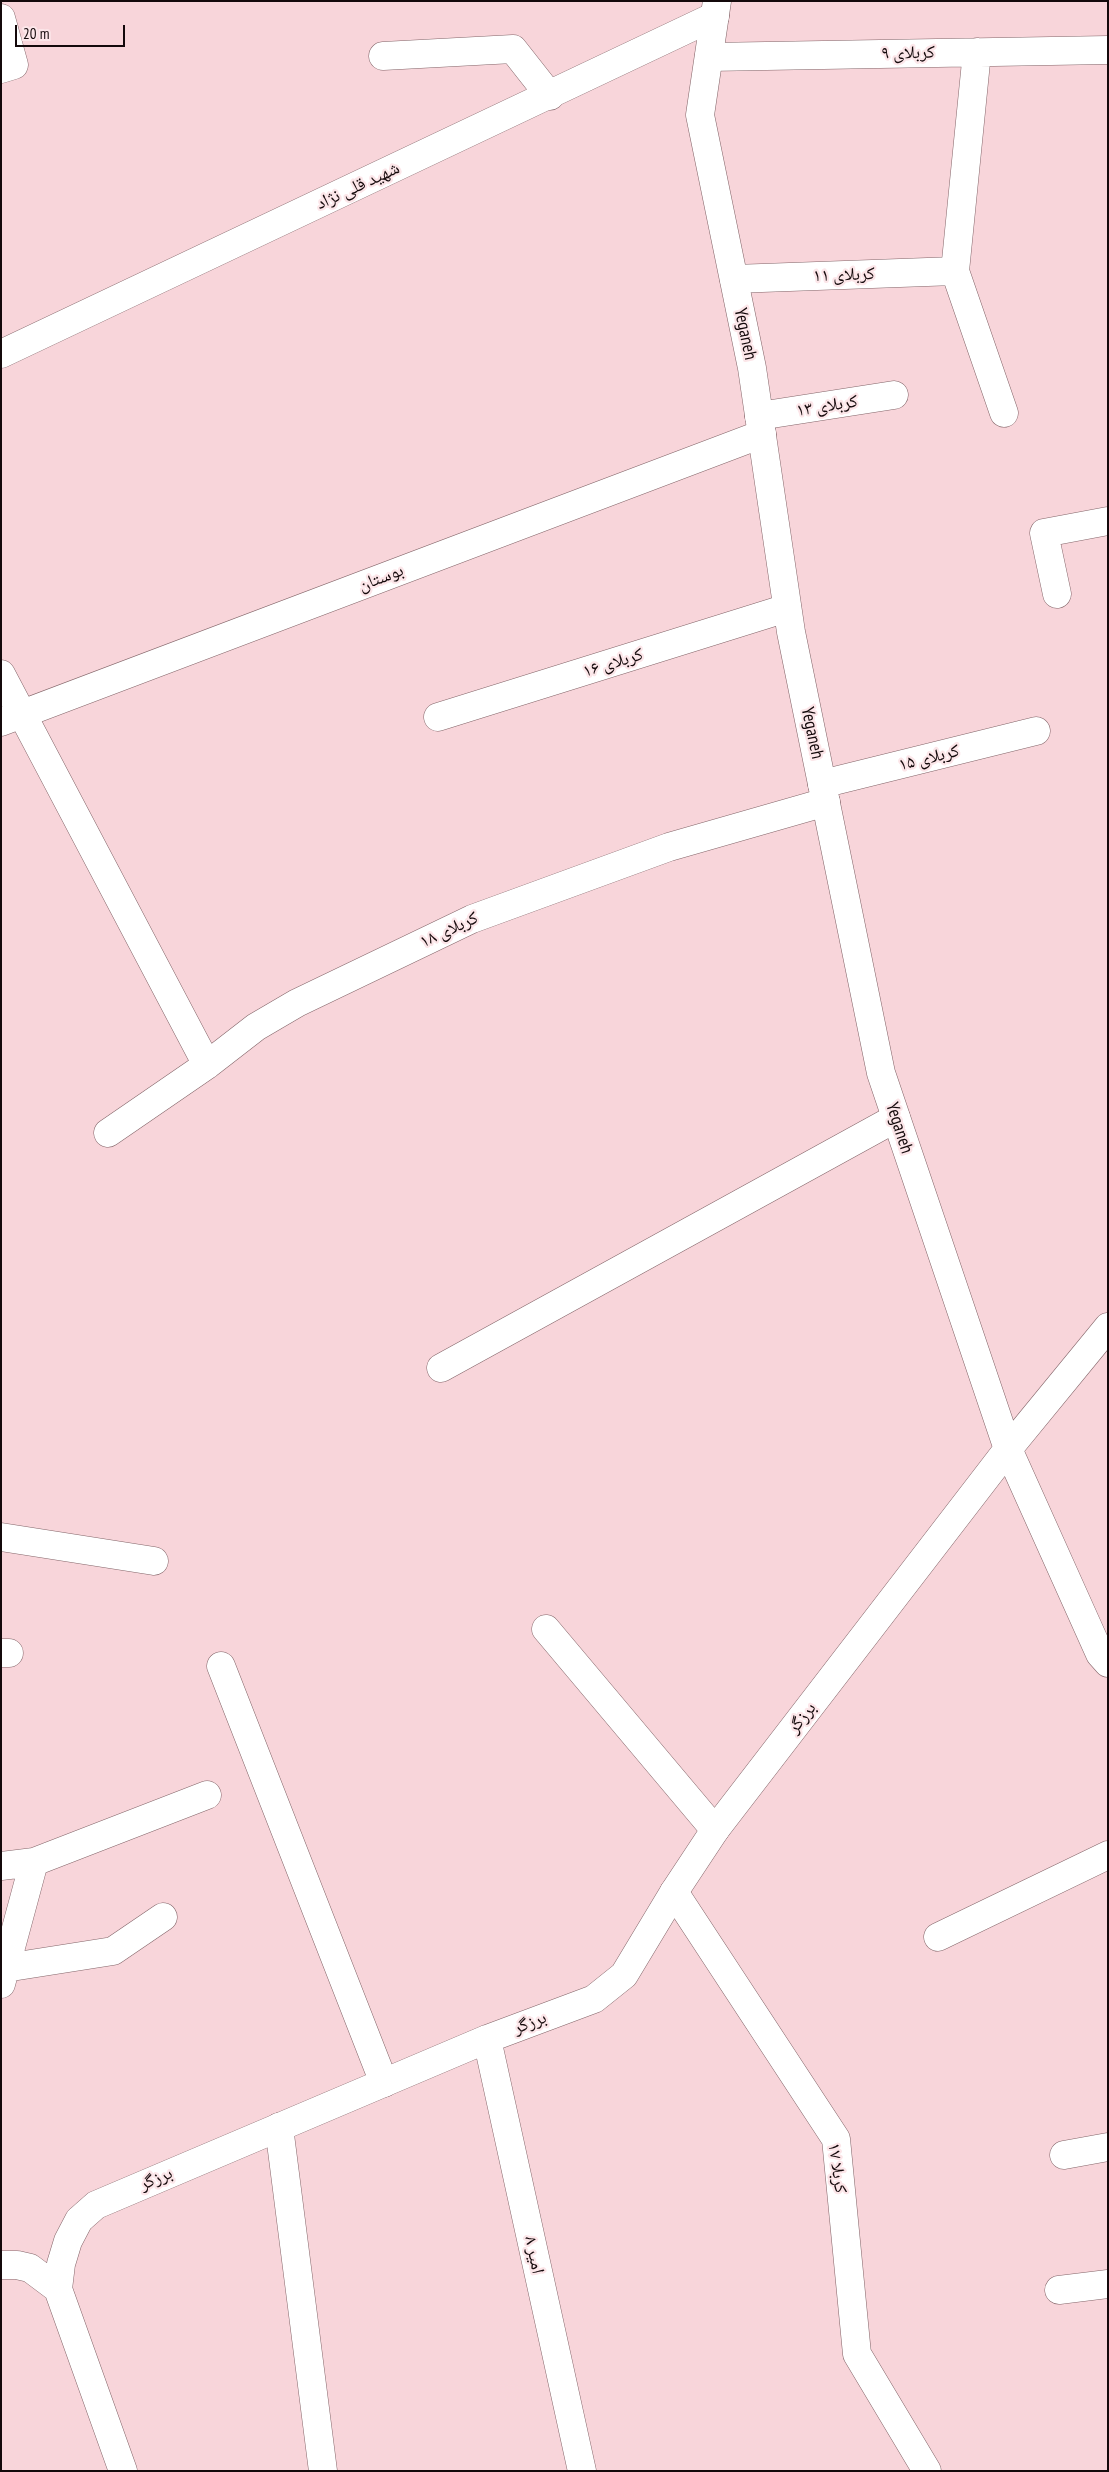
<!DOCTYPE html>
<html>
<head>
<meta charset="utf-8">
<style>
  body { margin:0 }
  #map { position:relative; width:1109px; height:2472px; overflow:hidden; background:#f8d5da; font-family:"PT Sans Narrow",sans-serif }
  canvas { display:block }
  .frame { position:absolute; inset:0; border:2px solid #14090b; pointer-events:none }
  .scale { position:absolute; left:15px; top:25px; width:110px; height:22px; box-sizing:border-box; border:2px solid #14090b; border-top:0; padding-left:6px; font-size:15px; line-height:18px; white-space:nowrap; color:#14090b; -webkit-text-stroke:4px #fce6e9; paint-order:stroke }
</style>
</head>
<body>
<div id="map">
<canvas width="1109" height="2472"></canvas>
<div class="frame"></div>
<div class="scale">20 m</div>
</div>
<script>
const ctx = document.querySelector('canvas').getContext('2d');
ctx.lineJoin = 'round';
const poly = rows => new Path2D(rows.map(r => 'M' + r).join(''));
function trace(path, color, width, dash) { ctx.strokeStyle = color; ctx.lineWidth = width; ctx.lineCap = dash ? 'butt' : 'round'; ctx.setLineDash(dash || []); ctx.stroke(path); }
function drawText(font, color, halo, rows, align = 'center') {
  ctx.font = font + ' "PT Sans Narrow","Noto Naskh Arabic",sans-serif'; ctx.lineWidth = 4.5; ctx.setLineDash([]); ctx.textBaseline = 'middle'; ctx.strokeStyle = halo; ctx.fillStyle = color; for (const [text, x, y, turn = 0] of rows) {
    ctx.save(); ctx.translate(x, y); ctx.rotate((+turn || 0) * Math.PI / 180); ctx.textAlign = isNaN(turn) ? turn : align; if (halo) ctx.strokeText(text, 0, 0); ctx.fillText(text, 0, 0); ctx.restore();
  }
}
const minor = poly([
  [1,18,14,65,1,69],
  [977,52,955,271,1004,413],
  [383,56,513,49,550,96],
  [709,57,1108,50],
  [734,279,955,271],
  [1,354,715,16],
  [759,416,894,395],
  [1057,594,1044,533,1108,521],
  [1,674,207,1065],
  [438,717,787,608],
  [1,722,762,434],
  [822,784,1036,731],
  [108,1133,207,1065,256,1027,297,1003,472,919,669,847,826,802],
  [441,1368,896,1118],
  [1008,1449,1100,1654,1108,1663],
  [1,1537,154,1561],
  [546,1629,715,1830],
  [1,1653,9,1653],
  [221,1666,384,2083],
  [1,1866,34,1862,207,1795],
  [674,1892,836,2139,857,2354,927,2471],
  [938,1937,1108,1855],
  [5,1968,113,1951,163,1917],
  [1,1984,34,1862],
  [279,2127,323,2471],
  [1064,2155,1108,2147],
  [1059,2290,1108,2284]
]);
const tertiary = poly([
  [717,1,700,115,752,368,791,632,881,1073,1008,1449],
  [487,2039,582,2471],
  [1,2265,17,2265,30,2268,58,2289],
  [123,2471,58,2289,61,2264,68,2241,79,2220,96,2205,487,2039,594,1999,624,1975,674,1892,715,1830,1008,1449,1108,1327]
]);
trace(minor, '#836569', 29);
trace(tertiary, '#836569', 29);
trace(minor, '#fff', 28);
trace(tertiary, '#fff', 28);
drawText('18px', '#14090b', '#fce6e9', [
  ["کربلای ۹",908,53,-1],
  ["شهید قلی نژاد",358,186,-25],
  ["کربلای ۱۱",844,275,-2],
  ["Yeganeh",745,334,78],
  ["کربلای ۱۳",827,406,-9],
  ["بوستان",381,578,-21],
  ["کربلای ۱۶",613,663,-17],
  ["Yeganeh",812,733,78],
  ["کربلای ۱۵",929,758,-14],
  ["کربلای ۱۸",449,930,-25],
  ["Yeganeh",899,1128,72],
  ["برزگر",802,1718,-52],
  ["برزگر",530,2023,-21],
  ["کربلا ۱۷",837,2168,82],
  ["برزگر",156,2179,-23],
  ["امیر ۸",534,2255,78]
]);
</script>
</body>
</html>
